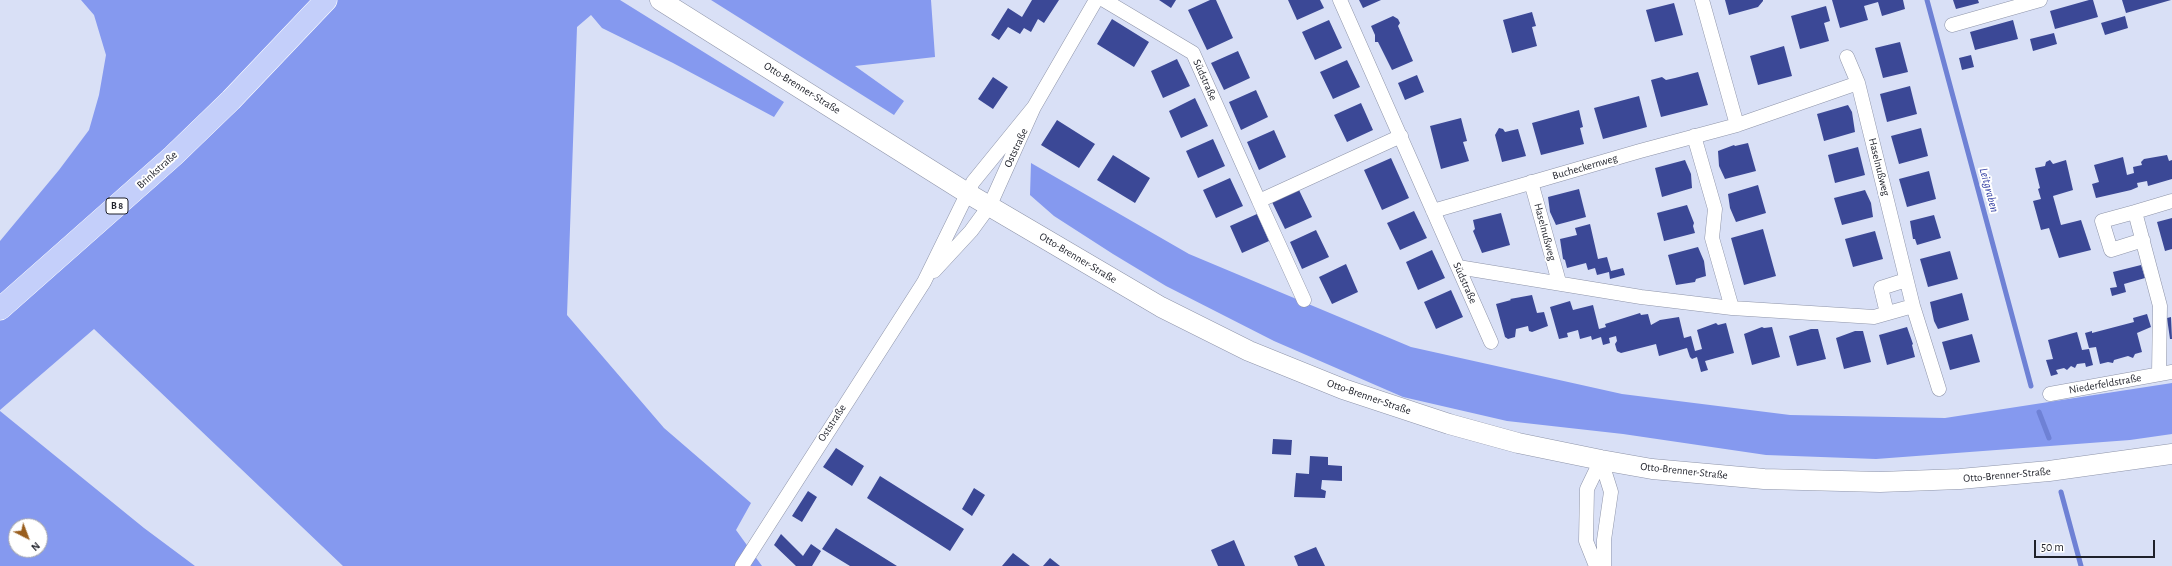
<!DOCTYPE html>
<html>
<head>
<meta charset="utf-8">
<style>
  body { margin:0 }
  #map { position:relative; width:2172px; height:566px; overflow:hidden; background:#d9e0f6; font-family:"Alegreya Sans",sans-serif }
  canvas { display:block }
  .north { position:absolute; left:8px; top:518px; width:40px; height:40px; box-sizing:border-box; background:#fff; border:1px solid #a5a6aa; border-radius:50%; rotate:138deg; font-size:11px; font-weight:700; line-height:16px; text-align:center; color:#1f212a }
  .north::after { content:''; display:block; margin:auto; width:14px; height:18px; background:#995e1e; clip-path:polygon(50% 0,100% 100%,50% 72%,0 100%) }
  .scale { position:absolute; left:2034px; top:540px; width:121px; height:18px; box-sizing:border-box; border:2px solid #1f212a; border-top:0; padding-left:5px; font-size:12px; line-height:14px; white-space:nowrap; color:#1f212a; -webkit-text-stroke:3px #fff; paint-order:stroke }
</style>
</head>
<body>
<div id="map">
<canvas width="2172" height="566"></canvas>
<div class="north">N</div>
<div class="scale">50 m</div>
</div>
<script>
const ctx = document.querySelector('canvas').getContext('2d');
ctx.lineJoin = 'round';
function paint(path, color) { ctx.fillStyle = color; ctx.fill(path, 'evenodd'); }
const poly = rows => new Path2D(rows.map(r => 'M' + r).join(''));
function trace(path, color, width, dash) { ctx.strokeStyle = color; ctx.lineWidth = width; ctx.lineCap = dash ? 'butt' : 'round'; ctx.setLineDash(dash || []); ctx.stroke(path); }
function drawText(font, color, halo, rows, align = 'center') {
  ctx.font = font + ' "Alegreya Sans",sans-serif'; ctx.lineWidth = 4; ctx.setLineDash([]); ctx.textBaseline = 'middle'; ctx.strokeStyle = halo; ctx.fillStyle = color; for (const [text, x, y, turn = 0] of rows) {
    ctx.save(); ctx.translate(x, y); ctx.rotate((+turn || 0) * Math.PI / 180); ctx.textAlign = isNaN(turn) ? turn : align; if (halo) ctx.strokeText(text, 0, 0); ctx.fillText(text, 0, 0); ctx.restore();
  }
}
paint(poly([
  [81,0,620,0,784,102,774,117,673,63,602,28,591,15,577,27,567,315,664,428,751,503,736,530,762,566,343,566,94,329,0,410,0,241,59,170,89,130,99,95,106,55,94,15],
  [711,0,931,0,935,57,855,66,904,101,894,115],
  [1031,163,1189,254,1411,347,1622,394,1790,415,1945,418,2172,383,2172,434,2130,440,1876,459,1766,455,1623,434,1507,421,1403,397,1274,341,1166,286,1113,254,1054,216,1030,195],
  [0,411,144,528,195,566,0,566],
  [16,526,40,526,40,550,16,550]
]), '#8599ef');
trace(poly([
  [1927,0,2031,386],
  [2039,412,2049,438],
  [2061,492,2081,566]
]), '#6e81d5', 5);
paint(poly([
  [1032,0,1059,0,1044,23,1038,19,1031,32,1024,28,1020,34,1008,27,999,40,991,35,1008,8,1022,17],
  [1159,0,1176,0,1171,8],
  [1210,0,1216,0,1233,38,1207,50,1188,10],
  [1288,0,1320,0,1324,8,1297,20],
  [1359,0,1381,0,1363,8],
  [1725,0,1763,0,1763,1,1758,7,1729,15],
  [1832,0,1903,0,1905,9,1882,16,1878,2,1864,6,1868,20,1840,28],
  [1953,0,1978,0,1979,3,1956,9],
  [2089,0,2093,0,2098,17,2055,29,2050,11],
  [2122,0,2171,0,2126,13],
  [1674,3,1683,35,1655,42,1646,10],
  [1826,6,1830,21,1824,23,1829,41,1800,49,1791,16],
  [1532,12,1536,26,1532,27,1537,46,1512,53,1503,20],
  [1393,16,1398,19,1400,23,1398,26,1413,61,1392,70,1378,42,1375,42,1375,35,1371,26],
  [2125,16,2128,28,2105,35,2101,23],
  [1112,19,1149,42,1134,67,1097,44],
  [1329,20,1342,48,1315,60,1302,32],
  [2013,20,2018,39,1975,50,1970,32],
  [2054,33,2057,44,2033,51,2030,39],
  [1900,42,1908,72,1883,78,1875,48],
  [1784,46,1792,76,1758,85,1750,56],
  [1238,51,1250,78,1224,90,1211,63],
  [1971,55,1974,67,1962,70,1959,58],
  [1177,59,1190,86,1163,98,1151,71],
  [1347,60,1360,87,1333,99,1320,72],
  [1698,72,1708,105,1661,117,1651,80,1662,77,1666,80,1675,78],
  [1417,75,1424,92,1405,100,1398,83],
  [993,77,1008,87,993,109,978,99],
  [1910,86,1917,114,1887,122,1880,94],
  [1256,90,1268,117,1241,130,1229,102],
  [1639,96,1647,127,1603,139,1594,108],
  [1195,98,1208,126,1181,138,1169,111],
  [1361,103,1373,130,1347,142,1334,115],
  [1848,105,1852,112,1855,132,1824,141,1817,114],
  [1579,110,1583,127,1580,128,1584,144,1541,155,1532,123],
  [1461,118,1467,141,1463,142,1469,161,1441,169,1430,126],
  [1057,120,1095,144,1079,168,1041,145],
  [1499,128,1503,129,1505,132,1518,129,1526,156,1502,162,1495,135],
  [1921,128,1928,156,1899,164,1891,136],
  [1274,130,1286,157,1259,170,1247,142],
  [1213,139,1225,166,1198,178,1186,151],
  [1748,143,1756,171,1725,179,1719,166,1718,151,1734,145,1735,146],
  [1858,147,1865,175,1835,183,1828,155],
  [1113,155,1150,178,1135,203,1097,180],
  [2167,155,2169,161,2172,160,2172,179,2148,186,2147,181,2137,183,2138,187,2131,190,2096,198,2092,184,2099,182,2094,165,2123,157,2127,175,2134,173,2133,167,2142,165,2141,162,2144,159],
  [1391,158,1409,198,1382,210,1364,170],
  [1685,160,1691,174,1692,188,1662,197,1655,168],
  [2050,160,2053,164,2066,160,2073,190,2053,196,2061,225,2081,220,2091,250,2059,258,2049,228,2041,230,2033,201,2041,199,2038,189,2040,188,2035,168,2045,166,2046,162],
  [1929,171,1936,199,1907,207,1899,179],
  [1230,178,1243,206,1216,218,1203,190],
  [1758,185,1766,213,1736,222,1730,208,1728,194],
  [1579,189,1586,217,1556,225,1550,212,1548,197],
  [1299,190,1312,217,1285,229,1272,202],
  [1865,190,1871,203,1873,217,1842,225,1834,198],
  [1687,205,1694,223,1693,226,1695,233,1664,241,1657,213],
  [1414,211,1427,238,1400,250,1387,223],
  [1501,213,1510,245,1482,253,1473,231,1475,229,1473,220],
  [1257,214,1269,241,1242,253,1230,226],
  [1934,215,1941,238,1917,245,1915,239,1913,239,1910,221],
  [2172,218,2172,249,2165,251,2157,222],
  [1590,224,1598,259,1607,257,1611,271,1623,268,1625,275,1610,279,1609,272,1597,275,1595,268,1588,270,1586,263,1567,268,1565,260,1563,259,1560,239,1577,235,1575,228],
  [1763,229,1776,276,1744,285,1731,238],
  [1316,230,1329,257,1302,269,1290,242],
  [1875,231,1883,259,1853,267,1845,239],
  [1698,247,1704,261,1706,276,1696,279,1695,282,1676,285,1668,255],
  [1432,250,1445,278,1418,290,1406,262],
  [1950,251,1958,279,1928,287,1920,259],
  [1346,264,1358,292,1332,304,1319,277],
  [2141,265,2145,278,2124,284,2126,292,2112,296,2110,288,2117,287,2113,272],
  [1451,290,1463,317,1436,329,1424,302],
  [1962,293,1969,320,1938,329,1934,321,1930,302],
  [1532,295,1537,313,1544,312,1548,326,1532,332,1529,331,1528,326,1516,329,1515,337,1508,339,1505,337,1496,304,1511,300,1510,299],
  [1570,301,1573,310,1593,305,1599,329,1606,327,1605,324,1640,313,1641,315,1648,314,1651,325,1660,320,1679,317,1684,338,1691,336,1695,351,1702,349,1697,330,1716,323,1718,325,1726,323,1734,353,1705,361,1708,370,1701,372,1697,357,1692,359,1690,357,1687,348,1659,356,1656,344,1621,353,1617,351,1615,344,1617,341,1616,336,1609,338,1610,343,1603,345,1601,337,1592,340,1591,336,1580,339,1578,330,1567,333,1568,337,1559,339,1550,307],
  [2147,314,2151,327,2137,333,2142,352,2135,354,2133,358,2128,356,2114,360,2113,363,2108,362,2100,364,2096,347,2089,348,2085,333,2092,331,2092,333,2134,322,2133,318],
  [2171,317,2172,339,2170,339,2167,318],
  [1762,327,1764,328,1772,327,1780,357,1752,365,1744,334],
  [1907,327,1913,344,1912,345,1915,357,1887,365,1879,335],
  [1811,329,1818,329,1826,359,1797,366,1789,336],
  [1855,331,1863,331,1871,362,1844,369,1836,338],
  [2077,332,2082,350,2089,349,2093,365,2086,367,2085,363,2077,364,2075,368,2071,366,2067,370,2064,368,2056,370,2058,374,2051,376,2046,360,2053,359,2048,340],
  [1972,334,1980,362,1950,370,1942,342],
  [1273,439,1292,440,1291,455,1272,454],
  [836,448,864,466,852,486,823,467],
  [1310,456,1328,457,1328,465,1342,466,1342,481,1322,480,1321,489,1326,491,1325,498,1294,497,1296,473,1309,474],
  [880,476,964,529,950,551,867,498],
  [974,488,985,495,972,516,962,509],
  [808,491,817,497,802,522,792,516],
  [836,528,897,566,850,566,822,549],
  [781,534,803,556,811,544,821,551,812,566,796,566,774,545],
  [1234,540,1245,566,1218,566,1211,550],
  [1316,547,1325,566,1298,566,1294,556],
  [1013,553,1030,566,1002,566],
  [1050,558,1060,566,1043,566]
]), '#3b4896');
const minor = poly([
  [1104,0,1193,53,1259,201,1401,136],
  [1340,0,1491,342],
  [1702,0,1737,125],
  [1952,25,2040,0],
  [1694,136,1715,209,1712,238,1732,308],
  [1531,182,1559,282],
  [1259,201,1304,300],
  [1433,211,1640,151,1737,125,1858,83],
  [2135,212,2102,221,2111,250,2143,240],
  [1458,267,1641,297,1732,308,1874,317,1913,306,1858,83,1847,57],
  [934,271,971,231,990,205,1034,107,1096,0],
  [1913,306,1939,389],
  [1887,313,1881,288,1906,280],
  [2159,374,2160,306,2135,212,2172,201],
  [2050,394,2172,372],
  [1601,460,1611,492,1604,540,1604,566],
  [742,566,924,282,973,182,1034,107],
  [1596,566,1586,541,1587,489,1601,460]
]);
const secondary = poly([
  [660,0,967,193,1161,307,1249,351,1343,389,1449,424,1518,443,1601,460,1652,469,1764,479,1880,482,1960,479,2049,471,2172,454]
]);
const primary = poly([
  [0,309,173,156,231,100,326,0]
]);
trace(minor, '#8e94a9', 15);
trace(secondary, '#8e94a9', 21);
trace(primary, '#fff', 23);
trace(minor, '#fff', 14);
trace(secondary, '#fff', 20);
trace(primary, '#c4cffa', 22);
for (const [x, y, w] of [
  [117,206,22]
]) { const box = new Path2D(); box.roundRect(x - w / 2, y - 8, w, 16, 3); ctx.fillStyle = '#fff'; ctx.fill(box); trace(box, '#1f212a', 1); }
drawText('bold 10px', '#1f212a', null, [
  ["B 8",117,206]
]);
drawText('11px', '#1f212a', '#fff', [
  ["Südstraße",1205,80,66],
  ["Otto-Brenner-Straße",802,88,32],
  ["Oststraße",1016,148,-65],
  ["Bucheckernweg",1585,167,-16],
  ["Haselnußweg",1879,167,76],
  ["Brinkstraße",157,170,-42],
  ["Haselnußweg",1545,232,75],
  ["Otto-Brenner-Straße",1078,258,31],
  ["Südstraße",1465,283,66],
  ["Niederfeldstraße",2105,384,-10],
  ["Otto-Brenner-Straße",1369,397,19],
  ["Oststraße",832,423,-57],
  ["Otto-Brenner-Straße",1684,471,6],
  ["Otto-Brenner-Straße",2007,475,-5]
]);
drawText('italic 12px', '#3540a3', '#fff', [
  ["Leitgraben",1989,190,75]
]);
</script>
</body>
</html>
